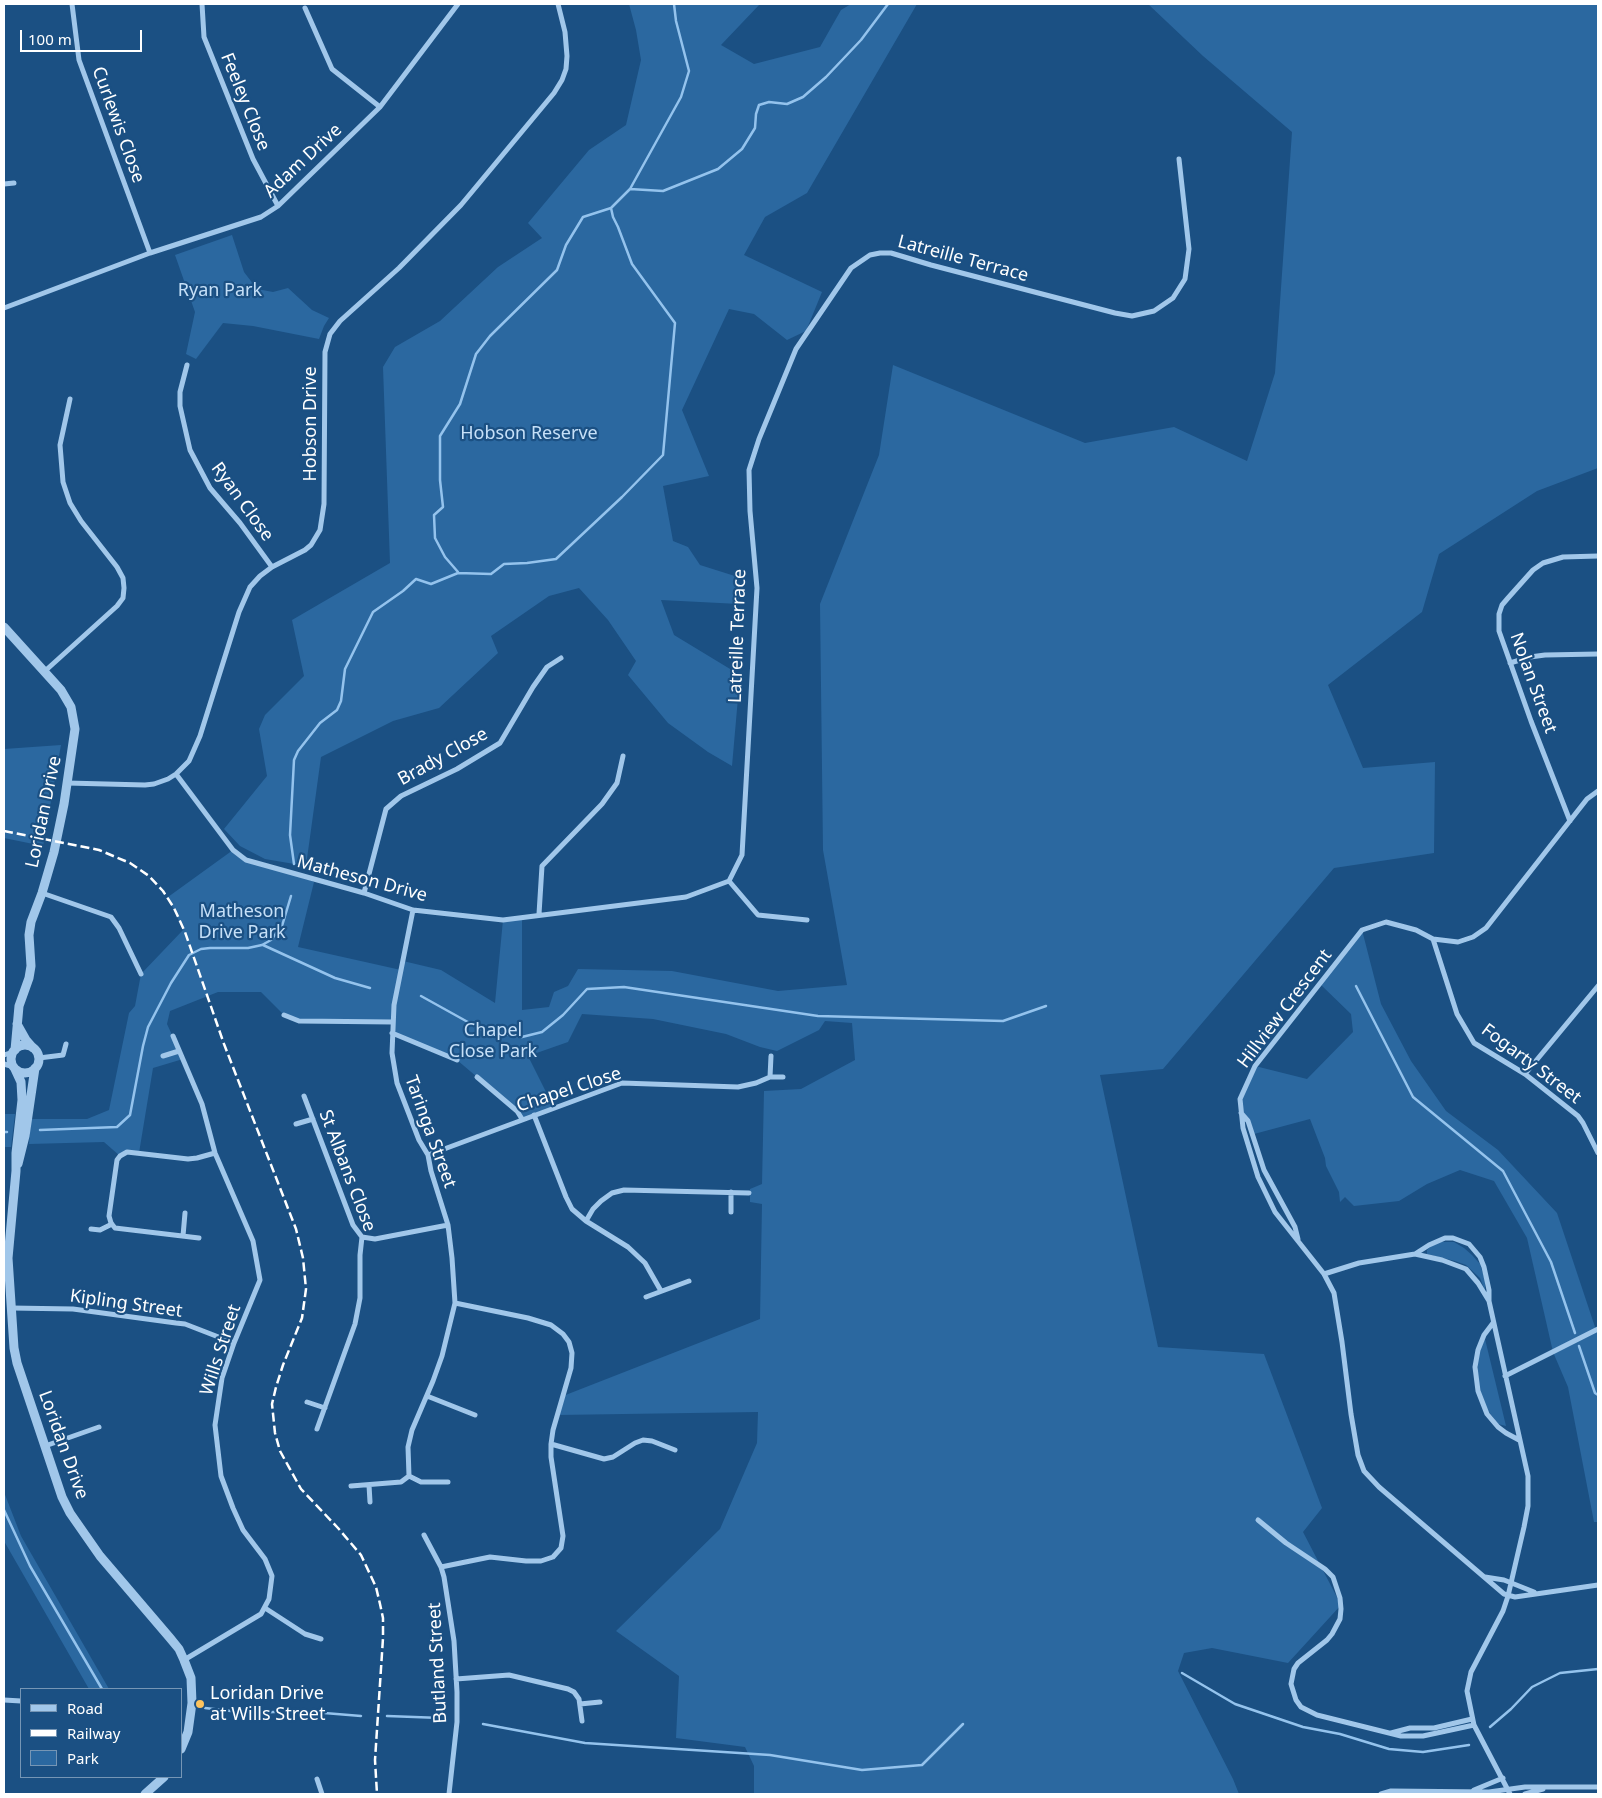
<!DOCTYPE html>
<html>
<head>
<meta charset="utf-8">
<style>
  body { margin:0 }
  #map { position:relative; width:1602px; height:1798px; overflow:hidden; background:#1b5083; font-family:"Noto Sans",sans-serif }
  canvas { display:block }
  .frame { position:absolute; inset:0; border:5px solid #fff; pointer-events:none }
  .legend { position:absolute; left:20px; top:1688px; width:162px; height:90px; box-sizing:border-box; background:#1b5083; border:1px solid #7696b5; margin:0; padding:6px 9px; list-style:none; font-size:15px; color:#fff }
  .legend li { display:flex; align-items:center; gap:10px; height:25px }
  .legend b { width:25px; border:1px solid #7696b5 }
  .scale { position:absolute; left:20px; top:30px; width:122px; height:22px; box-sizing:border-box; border:2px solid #fff; border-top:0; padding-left:6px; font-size:15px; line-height:18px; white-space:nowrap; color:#fff; -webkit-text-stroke:4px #1b5083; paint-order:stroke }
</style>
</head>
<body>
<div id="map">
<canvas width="1602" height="1798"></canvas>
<div class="frame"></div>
<ul class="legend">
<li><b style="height:6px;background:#a1c7ea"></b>Road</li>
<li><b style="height:6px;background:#fff"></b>Railway</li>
<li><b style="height:14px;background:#2b68a0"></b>Park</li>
</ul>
<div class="scale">100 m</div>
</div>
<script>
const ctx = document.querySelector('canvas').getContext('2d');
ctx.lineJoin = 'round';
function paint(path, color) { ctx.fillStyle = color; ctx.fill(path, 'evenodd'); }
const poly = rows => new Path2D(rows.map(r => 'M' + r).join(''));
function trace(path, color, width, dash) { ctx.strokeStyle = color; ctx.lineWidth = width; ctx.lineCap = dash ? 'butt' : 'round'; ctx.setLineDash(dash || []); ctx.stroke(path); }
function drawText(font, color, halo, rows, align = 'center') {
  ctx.font = font + ' "Noto Sans",sans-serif'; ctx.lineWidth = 4.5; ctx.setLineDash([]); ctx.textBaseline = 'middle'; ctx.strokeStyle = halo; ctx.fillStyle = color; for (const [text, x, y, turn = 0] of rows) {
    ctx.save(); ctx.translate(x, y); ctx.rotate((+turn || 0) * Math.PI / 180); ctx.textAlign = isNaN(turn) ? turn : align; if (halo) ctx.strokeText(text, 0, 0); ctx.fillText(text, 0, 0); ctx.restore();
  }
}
paint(poly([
  [629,4,760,4,721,45,754,64,820,47,841,10,851,4,917,4,807,193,765,217,744,255,822,292,806,331,787,340,754,314,729,309,682,410,709,476,663,486,673,541,688,547,700,565,738,577,739,604,661,600,674,635,740,675,732,766,708,752,668,723,628,675,636,661,608,620,579,588,549,596,491,636,498,653,439,708,393,721,321,757,306,866,265,859,240,846,224,829,267,776,259,729,265,715,304,676,292,620,390,563,383,367,395,347,440,321,498,267,542,238,528,223,589,150,626,125,641,60,636,30],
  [1148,4,1598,4,1598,468,1537,491,1439,554,1422,612,1328,685,1363,768,1435,762,1434,853,1334,868,1163,1069,1100,1075,1158,1347,1264,1354,1322,1508,1303,1532,1341,1605,1288,1663,1212,1648,1184,1653,1178,1671,1233,1779,1239,1794,754,1794,754,1766,745,1747,676,1738,679,1676,616,1631,720,1529,757,1443,758,1412,557,1415,563,1396,760,1319,762,1204,750,1202,750,1189,762,1184,764,1091,801,1089,855,1060,852,1023,825,1021,819,1030,777,1051,760,1047,726,1034,653,1019,582,1014,568,1042,528,1056,554,1108,522,1119,517,1111,457,1060,392,1033,392,1022,299,1021,284,1015,261,992,218,992,170,1011,167,1024,183,1059,153,1068,139,1153,127,1152,120,1156,104,1142,29,1144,31,1119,87,1119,109,1110,129,1013,135,1006,141,974,183,930,168,897,233,850,246,860,306,878,314,882,298,947,401,970,403,961,441,970,495,1003,503,920,522,916,522,1010,549,1007,554,992,568,986,578,969,672,971,778,991,847,985,823,850,820,604,879,455,893,365,1085,443,1174,427,1247,461,1275,373,1292,132,1203,56],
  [232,235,244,272,257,289,273,292,288,288,312,310,329,318,324,326,319,339,253,326,223,323,196,359,186,354,195,312,175,255],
  [61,745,43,846,4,838,4,749],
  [1362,930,1381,1004,1411,1061,1446,1111,1498,1150,1557,1213,1598,1336,1598,1522,1594,1522,1568,1387,1553,1352,1527,1238,1494,1181,1460,1170,1427,1184,1399,1201,1354,1206,1345,1197,1340,1202,1339,1192,1326,1166,1325,1158,1310,1119,1254,1134,1241,1113,1240,1099,1255,1066,1307,1079,1353,1032,1351,1014,1320,984],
  [4,1114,15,1114,11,1147,4,1147],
  [1439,1242,1454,1242,1464,1248,1472,1255,1480,1264,1485,1280,1485,1291,1480,1278,1466,1265,1455,1261,1427,1254,1427,1250,1431,1246],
  [1485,1339,1506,1426,1498,1424,1486,1408,1480,1393,1477,1379,1479,1351],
  [4,1492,21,1536,109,1689,116,1689,89,1689,4,1541]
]), '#2b68a0');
trace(poly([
  [630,189,681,97,689,71,676,21,674,4],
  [458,572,445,557,435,538,434,515,443,507,440,480,440,436,460,404,476,354,490,336,557,270,566,245,583,217,611,208],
  [294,864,290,835,294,760,298,751,320,723,337,710,341,701,345,669,373,612,403,591,416,579,431,584,458,573,491,574,504,564,527,563,556,559,622,497,663,455,675,323,632,264,618,227,613,217,611,208,630,189,663,191,718,169,742,149,755,128,756,114,759,105,769,102,787,104,803,97,826,77,861,40,888,4],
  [263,945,335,978,370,988],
  [1356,986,1413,1097,1503,1171,1551,1262,1575,1333],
  [421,996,484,1031,522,1037,542,1032,563,1015,587,989,624,987,818,1016,1003,1021,1046,1006],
  [40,1130,117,1127,130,1115,143,1046,148,1027,171,983,189,955,201,949,210,948,248,948,262,945,271,940,282,926,291,896],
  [4,1132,7,1132],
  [1579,1346,1595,1393,1598,1395],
  [4,1510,30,1566,102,1689],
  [1182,1673,1235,1704,1303,1727,1340,1734,1389,1749,1423,1752,1469,1745],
  [205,1708,248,1713,300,1711,361,1716],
  [387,1716,441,1718],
  [483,1724,585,1743,770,1755,862,1770,922,1765,963,1724],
  [1490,1727,1511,1709,1532,1687,1560,1673,1598,1669]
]), '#94c3ed', 2.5);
trace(poly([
  [72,4,79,60,150,253],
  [202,4,204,37,253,159,278,206],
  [305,8,332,69,380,107],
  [4,184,14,183],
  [4,308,150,253,261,217,278,206,380,107,458,4],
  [187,365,180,392,180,406,190,450,210,488,240,523,272,567],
  [1510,663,1530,657,1545,655,1598,654],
  [45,671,117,606,123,598,124,588,123,578,117,567,81,521,70,503,63,482,60,445,70,399],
  [176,774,233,850,246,860,364,893,413,910,503,920,686,897,729,881],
  [67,783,145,785,154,784,168,779,176,774,189,761,200,736,239,612,250,587,260,576,272,567,305,550,311,545,320,530,324,504,325,352,330,334,340,321,399,268,461,205,554,93,562,80,566,69,567,56,565,32,558,4],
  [1598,791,1587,799,1486,928,1473,937,1458,942,1433,939,1416,930,1386,922,1362,930,1255,1066,1240,1099,1243,1128,1258,1177,1275,1212,1324,1274,1334,1293,1342,1342,1351,1414,1358,1455,1364,1471,1379,1487,1504,1594,1515,1597,1598,1585],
  [1570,821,1531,721,1499,631,1499,614,1502,605,1508,598,1533,570,1543,563,1563,557,1598,556],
  [729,881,742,855,757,588,750,511,749,470,759,439,796,349,851,268,870,255,880,253,891,253,931,265,1115,313,1132,316,1154,311,1173,298,1185,279,1189,249,1179,159],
  [729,881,758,915,807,920],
  [42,893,111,917,119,928,141,974],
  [364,893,386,809,401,796,457,769,500,743,533,687,547,667,561,658],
  [539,914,542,866,602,804,617,783,623,756],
  [1433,939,1457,1014,1474,1043,1525,1074,1578,1116,1583,1123,1598,1153],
  [284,1015,299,1021,393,1022],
  [392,1033,457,1060],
  [173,1036,202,1104,215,1153,253,1241,260,1280,234,1343,222,1378,215,1425,221,1476,233,1508,243,1530,265,1559,272,1576,269,1599,261,1614,184,1660],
  [4,1055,13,1052],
  [163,1056,179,1051],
  [39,1058,63,1055,66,1044],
  [4,1064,14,1067],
  [1525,1074,1598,986],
  [477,1077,517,1111,522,1119],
  [770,1077,771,1056],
  [304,1096,353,1225,362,1237,360,1255,360,1298,355,1324,317,1429],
  [1241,1113,1248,1121,1264,1170,1295,1227,1298,1239],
  [534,1115,566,1197,572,1209,586,1221,628,1247,645,1263,661,1291],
  [296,1124,313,1119],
  [428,1155,622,1083,738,1087,756,1083,770,1077,783,1077],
  [731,1192,731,1212],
  [586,1221,593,1209,601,1201,612,1193,624,1190,749,1193],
  [91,1229,100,1230,112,1224],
  [183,1236,185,1213],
  [362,1237,375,1239,448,1225],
  [199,1238,115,1228,111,1223,109,1216,117,1160,120,1156,127,1152,188,1159,197,1158,215,1153],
  [1415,1254,1429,1245,1445,1238,1453,1238,1469,1244,1480,1257,1484,1267,1489,1290,1489,1301],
  [1324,1274,1359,1263,1415,1254,1442,1260,1466,1269,1478,1283,1489,1301,1528,1476,1528,1506,1524,1527,1508,1596,1503,1611,1471,1672,1467,1691,1474,1725,1510,1794],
  [646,1297,689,1281],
  [11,1308,73,1309,176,1323,185,1324,234,1343],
  [1493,1323,1484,1335,1478,1350,1475,1367,1478,1391,1487,1414,1498,1427,1506,1433,1519,1440],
  [1505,1376,1598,1329],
  [427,1396,475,1415],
  [307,1402,325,1408],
  [551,1444,604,1459,613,1457,635,1443,643,1440,652,1441,675,1450],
  [45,1446,99,1427],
  [409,1476,421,1482,448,1482],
  [369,1485,370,1502],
  [351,1486,401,1482,409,1476,408,1447,412,1430,433,1381,442,1356,455,1303,452,1258,448,1225,431,1171,428,1155,419,1140,397,1083,392,1053,394,1005,413,910],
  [1258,1520,1286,1543,1325,1569,1333,1577,1340,1598,1341,1609,1340,1619,1332,1634,1327,1640,1298,1663,1294,1669,1291,1684,1296,1700,1301,1707,1317,1715,1401,1736,1423,1736,1474,1725],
  [424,1535,441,1567,444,1577,454,1641,457,1692,457,1722,449,1794],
  [441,1567,490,1557,526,1561,541,1561,553,1557,561,1548,563,1536,551,1457,551,1444,553,1430,571,1368,572,1353,569,1342,563,1334,551,1325,528,1318,455,1303],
  [1485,1577,1504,1580,1534,1592],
  [265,1608,305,1634,321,1639],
  [456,1679,509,1675,568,1689,574,1692,579,1699,582,1721],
  [4,1700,21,1701],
  [580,1704,600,1702],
  [1391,1733,1410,1728,1434,1728,1472,1719],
  [317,1779,322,1794],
  [1474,1790,1503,1778],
  [1381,1794,1391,1791,1489,1792,1525,1787,1598,1787],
  [1525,1794,1543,1789]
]), '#a1c7ea', 5);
trace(poly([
  [4,627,61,690,71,707,75,729,64,804,54,852,42,893,31,922,29,935,31,966,29,978,19,1006,15,1050],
  [17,1024,26,1040,33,1048],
  '11 1059a14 14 0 1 1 28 0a14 14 0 1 1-28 0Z',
  [15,1069,21,1082,22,1100,16,1153,16,1171,8,1258,14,1348,17,1363,62,1497,70,1513,100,1556,170,1638,179,1649,184,1660,191,1678,192,1703,188,1732,181,1749],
  [18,1164,25,1136,35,1068],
  [145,1794,164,1777]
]), '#a1c7ea', 9);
trace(poly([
  [4,831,99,850,130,863,149,876,163,891,174,908,185,932,224,1044,296,1229,303,1258,306,1289,302,1318,283,1365,276,1387,272,1404,275,1433,280,1451,301,1489,338,1528,361,1555,376,1587,380,1604,383,1618,383,1638,375,1760,377,1794]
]), '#fff', 2.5, [9, 4]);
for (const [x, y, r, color] of [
  [200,1704,5,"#fcc35e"]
]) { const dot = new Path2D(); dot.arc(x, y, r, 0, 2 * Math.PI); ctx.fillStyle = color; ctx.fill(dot); trace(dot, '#1b5083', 2); }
drawText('18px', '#fff', '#1b5083', [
  ["Feeley Close",245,102,68],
  ["Curlewis Close",118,125,70],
  ["Adam Drive",303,161,-43],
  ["Latreille Terrace",963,259,15],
  ["Hobson Drive",311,424,-90],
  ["Ryan Close",242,502,54],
  ["Latreille Terrace",738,636,-88],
  ["Nolan Street",1533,683,70],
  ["Brady Close",443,757,-29],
  ["Loridan Drive",44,812,-78],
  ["Matheson Drive",362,879,15],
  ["Hillview Crescent",1285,1009,-53],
  ["Fogarty Street",1531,1064,37],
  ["Chapel Close",569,1090,-18],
  ["Taringa Street",430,1132,70],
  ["St Albans Close",347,1171,69],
  ["Kipling Street",126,1304,8],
  ["Wills Street",221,1350,-72],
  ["Loridan Drive",63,1445,70],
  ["Butland Street",438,1663,-93]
]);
drawText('18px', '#c6e0f8', '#1b5083', [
  ["Ryan Park",220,291],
  ["Hobson Reserve",529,434],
  ["Matheson",242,912],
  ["Drive Park",242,933],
  ["Chapel",493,1031],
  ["Close Park",493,1052]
]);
drawText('18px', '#fff', '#1b5083', [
  ["Loridan Drive",210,1694],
  ["at Wills Street",210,1715]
], 'left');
</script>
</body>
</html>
